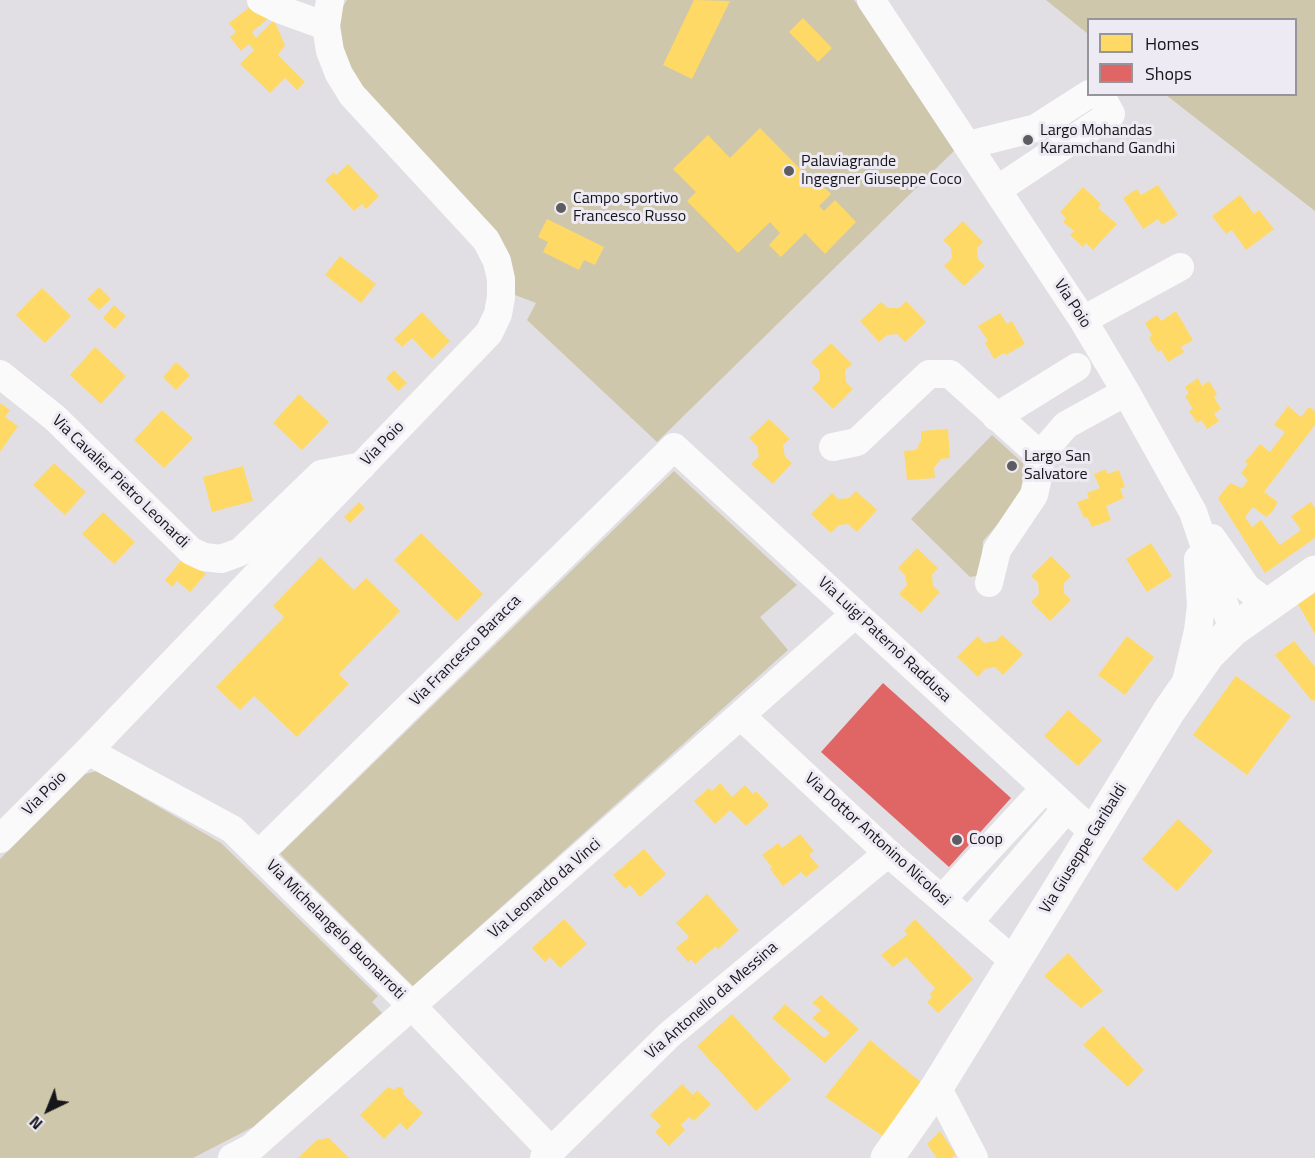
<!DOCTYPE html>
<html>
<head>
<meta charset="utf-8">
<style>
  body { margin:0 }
  #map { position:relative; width:1315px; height:1158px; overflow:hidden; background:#e1dfe4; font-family:"Titillium Web",sans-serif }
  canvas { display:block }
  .legend { position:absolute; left:1087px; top:18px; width:210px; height:78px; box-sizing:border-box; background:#edeaf4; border:2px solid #97959c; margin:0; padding:8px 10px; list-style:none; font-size:18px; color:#161519 }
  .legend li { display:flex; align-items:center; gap:12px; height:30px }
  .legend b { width:30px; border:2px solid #97959c }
  .north { position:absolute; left:18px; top:1080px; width:60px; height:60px; -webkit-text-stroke:4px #edeaf4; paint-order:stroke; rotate:223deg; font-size:16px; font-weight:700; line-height:24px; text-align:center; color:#161519 }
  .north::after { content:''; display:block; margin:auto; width:21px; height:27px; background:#161519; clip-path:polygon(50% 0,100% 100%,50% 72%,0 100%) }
</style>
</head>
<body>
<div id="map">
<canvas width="1315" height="1158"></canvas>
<ul class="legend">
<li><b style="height:16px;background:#ffd966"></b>Homes</li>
<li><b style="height:16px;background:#e06666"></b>Shops</li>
</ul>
<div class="north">N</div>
</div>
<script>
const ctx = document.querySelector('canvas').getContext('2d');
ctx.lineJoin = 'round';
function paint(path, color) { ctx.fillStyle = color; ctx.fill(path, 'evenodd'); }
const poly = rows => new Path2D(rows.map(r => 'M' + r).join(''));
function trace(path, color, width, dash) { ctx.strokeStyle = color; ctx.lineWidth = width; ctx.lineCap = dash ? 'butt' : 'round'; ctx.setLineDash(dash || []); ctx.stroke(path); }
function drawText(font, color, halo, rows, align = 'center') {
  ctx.font = font + ' "Titillium Web",sans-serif'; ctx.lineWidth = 6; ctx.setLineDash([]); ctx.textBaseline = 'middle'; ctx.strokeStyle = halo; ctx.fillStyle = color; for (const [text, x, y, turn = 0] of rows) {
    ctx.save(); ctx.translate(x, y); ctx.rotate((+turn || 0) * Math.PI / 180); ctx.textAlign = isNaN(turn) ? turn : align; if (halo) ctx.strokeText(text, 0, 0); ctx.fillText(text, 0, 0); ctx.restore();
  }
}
paint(poly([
  [347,0,854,0,890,48,956,149,657,442,527,320,536,303,515,295,362,87,342,52,337,23,340,11],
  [1046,0,1315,0,1315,211,1166,95,1296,94,1296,20,1088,20,1088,34],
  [992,435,1023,463,1025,476,1020,495,1015,505,983,541,981,570,976,576,970,577,911,519],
  [674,471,797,585,760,617,788,650,413,986,280,854],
  [97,771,221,843,378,996,372,1002,382,1013,253,1127,193,1158,0,1158,0,859,85,774]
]), '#cec7ab');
paint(poly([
  [694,0,730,1,692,79,663,65],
  [255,3,274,14,252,32,256,38,274,20,285,45,278,55,305,82,297,90,285,78,270,93,240,64,254,50,249,44,241,51,230,37,236,32,229,23],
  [803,18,832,48,818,62,789,32],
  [760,128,814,183,817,180,831,194,819,206,824,211,835,200,856,222,825,254,805,233,781,257,769,245,780,233,770,222,738,253,687,201,696,192,673,169,708,135,730,158],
  [348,164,379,196,366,209,362,204,354,211,325,180,334,172,336,175],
  [1158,185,1178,215,1162,225,1158,219,1143,229,1123,198,1137,189,1141,195],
  [1083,187,1101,204,1098,208,1117,224,1093,250,1086,243,1083,247,1070,235,1074,231,1063,222,1066,218,1060,212],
  [1240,195,1254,214,1259,210,1274,229,1246,250,1232,230,1226,234,1212,216],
  [547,219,604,247,595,265,584,260,579,270,543,252,548,242,538,237],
  [963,221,983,242,977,248,978,259,985,266,964,286,944,266,952,258,951,248,943,240],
  [340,256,376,284,361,303,325,275],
  [99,287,111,299,99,310,87,299],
  [42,288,71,316,45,343,16,315],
  [906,301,926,322,905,342,897,334,887,335,879,342,860,321,881,302,888,308,899,308],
  [114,305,126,316,115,329,103,318],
  [1176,311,1193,340,1181,347,1184,352,1168,362,1161,350,1158,352,1149,338,1152,335,1145,323,1157,315,1161,321],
  [422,312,450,341,432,359,412,338,402,347,394,339],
  [1000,313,1007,324,1012,321,1025,344,1006,355,1004,353,994,359,985,343,988,341,978,326],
  [831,343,852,364,845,370,846,382,853,389,833,409,812,388,820,380,819,370,811,362],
  [95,347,126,376,101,404,70,375],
  [176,362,190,375,176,390,163,377],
  [394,370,407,383,398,391,386,378],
  [1198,378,1202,386,1209,381,1217,394,1214,397,1221,409,1214,414,1219,421,1207,429,1201,420,1197,423,1189,411,1193,409,1185,396,1189,394,1185,387],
  [299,394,329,422,302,450,273,423],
  [0,403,10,410,5,417,18,426,0,452],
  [1288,406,1301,417,1309,407,1315,411,1315,425,1264,492,1278,502,1272,512,1266,517,1253,507,1245,517,1252,527,1261,520,1280,545,1301,530,1291,516,1311,502,1315,508,1315,538,1265,573,1218,498,1230,483,1242,488,1248,480,1241,473,1248,464,1245,462,1260,444,1270,452,1277,443,1285,432,1274,425],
  [162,410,193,438,164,468,134,440],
  [769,419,790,439,783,445,785,457,792,463,773,484,751,464,759,456,757,446,749,438],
  [948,429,950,458,941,459,934,468,935,478,907,480,904,451,916,450,921,441,921,431],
  [54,463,86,492,65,515,33,485],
  [243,466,253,501,212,512,203,477],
  [1106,469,1107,474,1119,470,1125,487,1120,489,1124,498,1106,506,1111,520,1092,527,1087,517,1084,518,1077,502,1089,498,1087,493,1100,488,1094,474],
  [856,491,877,510,857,532,848,524,839,525,831,533,811,514,832,493,838,499,849,498],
  [359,502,365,508,350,523,344,517],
  [103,512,135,542,114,564,82,534],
  [421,533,483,594,457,621,394,560],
  [1151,543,1172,576,1147,592,1126,559],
  [917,548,938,568,932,575,933,586,940,592,921,613,899,594,907,585,905,575,898,568],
  [185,556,206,574,190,592,177,581,172,587,165,580],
  [1051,556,1071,576,1064,583,1064,593,1071,600,1050,621,1031,602,1039,594,1038,582,1031,576],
  [320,557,354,590,366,578,400,611,339,674,349,684,297,737,254,696,240,710,216,687,284,617,273,606],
  [1315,593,1315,634,1298,604],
  [1002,635,1023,654,1003,675,995,667,985,669,978,677,957,657,978,636,984,643,996,641],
  [1127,636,1154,657,1125,695,1098,675],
  [1294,641,1315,667,1315,699,1312,701,1275,655],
  [1236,676,1291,716,1247,775,1193,735],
  [1068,710,1102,740,1078,766,1044,736],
  [720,783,732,797,745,785,753,794,756,791,769,805,746,826,730,810,715,824,694,801,709,788,712,791],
  [1178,819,1213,851,1177,891,1142,859],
  [800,834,814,851,809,855,819,867,806,877,801,872,783,886,770,869,772,867,762,855,778,843,782,848],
  [644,849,666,874,640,897,630,885,625,889,613,875],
  [707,894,739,930,718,949,716,946,695,964,691,959,688,962,676,948,689,937,676,923],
  [564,919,587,944,560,968,550,957,545,962,532,948],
  [915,919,973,979,938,1013,927,1002,932,997,930,994,935,988,906,957,893,967,881,955,908,934,904,931],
  [1068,953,1103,991,1081,1008,1044,976],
  [821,995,859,1029,825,1063,772,1018,785,1004,824,1038,830,1033,812,1018,821,1010,812,1003],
  [732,1014,791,1079,756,1111,697,1046],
  [1103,1026,1144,1070,1128,1087,1083,1045],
  [870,1040,922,1083,887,1139,825,1097],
  [682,1084,693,1095,697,1090,711,1104,694,1121,689,1117,681,1125,685,1130,669,1146,655,1132,661,1126,650,1115],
  [388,1087,394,1090,397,1087,401,1087,404,1090,403,1094,423,1113,407,1130,400,1123,384,1139,360,1115],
  [940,1131,956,1155,951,1158,937,1158,927,1144],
  [329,1138,349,1158,298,1158,317,1140]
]), '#ffd966');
paint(poly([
  [883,683,1011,798,949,867,821,752]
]), '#e06666');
trace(poly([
  [261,0,279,9,326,26],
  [871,0,1083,320,1126,392,1193,512,1233,630],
  [968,145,1036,128,1089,94],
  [997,190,1111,114,1100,94],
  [1083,320,1180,267],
  [0,374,55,418,191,551,204,557,221,559,240,552,321,474,362,466],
  [996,417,1077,367],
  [833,447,857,442,929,374,950,374,1040,455,1066,425,1126,392],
  [1212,538,1247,588,1262,599,1273,602],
  [989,583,997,550,1034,495,1039,473,1040,455],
  [1186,682,1198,631,1201,606,1198,559],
  [741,716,888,853,1015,962],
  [88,751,232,829,412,1006,551,1151],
  [0,839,88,751,489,333,498,314,501,297,501,279,497,261,486,240,352,95,339,74,330,51,326,26,330,0],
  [258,855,674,447,1094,833],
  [942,899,1045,788],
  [969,922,1067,808],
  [937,1087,974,1158],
  [232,1158,251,1148,855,614],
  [544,1158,669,1035,888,853]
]), '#fafafb', 28);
trace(poly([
  [887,1158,937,1087,1169,711,1208,655,1233,630,1315,572]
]), '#fafafb', 33);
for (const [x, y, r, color] of [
  [1028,140,6,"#5d5c60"],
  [789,171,6,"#5d5c60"],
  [561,208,6,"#5d5c60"],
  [1012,466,6,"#5d5c60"],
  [957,840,6,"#5d5c60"]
]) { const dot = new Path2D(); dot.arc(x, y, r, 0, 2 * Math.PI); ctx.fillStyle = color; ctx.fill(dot); trace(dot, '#edeaf4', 2); }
drawText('16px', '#161519', '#edeaf4', [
  ["Largo Mohandas",1040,131],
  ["Karamchand Gandhi",1040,149],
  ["Palaviagrande",801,162],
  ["Ingegner Giuseppe Coco",801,180],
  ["Campo sportivo",573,199],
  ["Francesco Russo",573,217],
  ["Largo San",1024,457],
  ["Salvatore",1024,475],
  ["Coop",969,840]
], 'left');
drawText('16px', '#161519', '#edeaf4', [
  ["Via Poio",1072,304,57],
  ["Via Poio",383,444,-46],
  ["Via Cavalier Pietro Leonardi",120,482,44],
  ["Via Luigi Paternò Raddusa",884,640,43],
  ["Via Francesco Baracca",466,651,-45],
  ["Via Poio",45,794,-45],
  ["Via Dottor Antonino Nicolosi",877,840,42],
  ["Via Giuseppe Garibaldi",1084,849,-58],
  ["Via Leonardo da Vinci",545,889,-41],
  ["Via Michelangelo Buonarroti",335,930,45],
  ["Via Antonello da Messina",712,1001,-41]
]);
</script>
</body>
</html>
